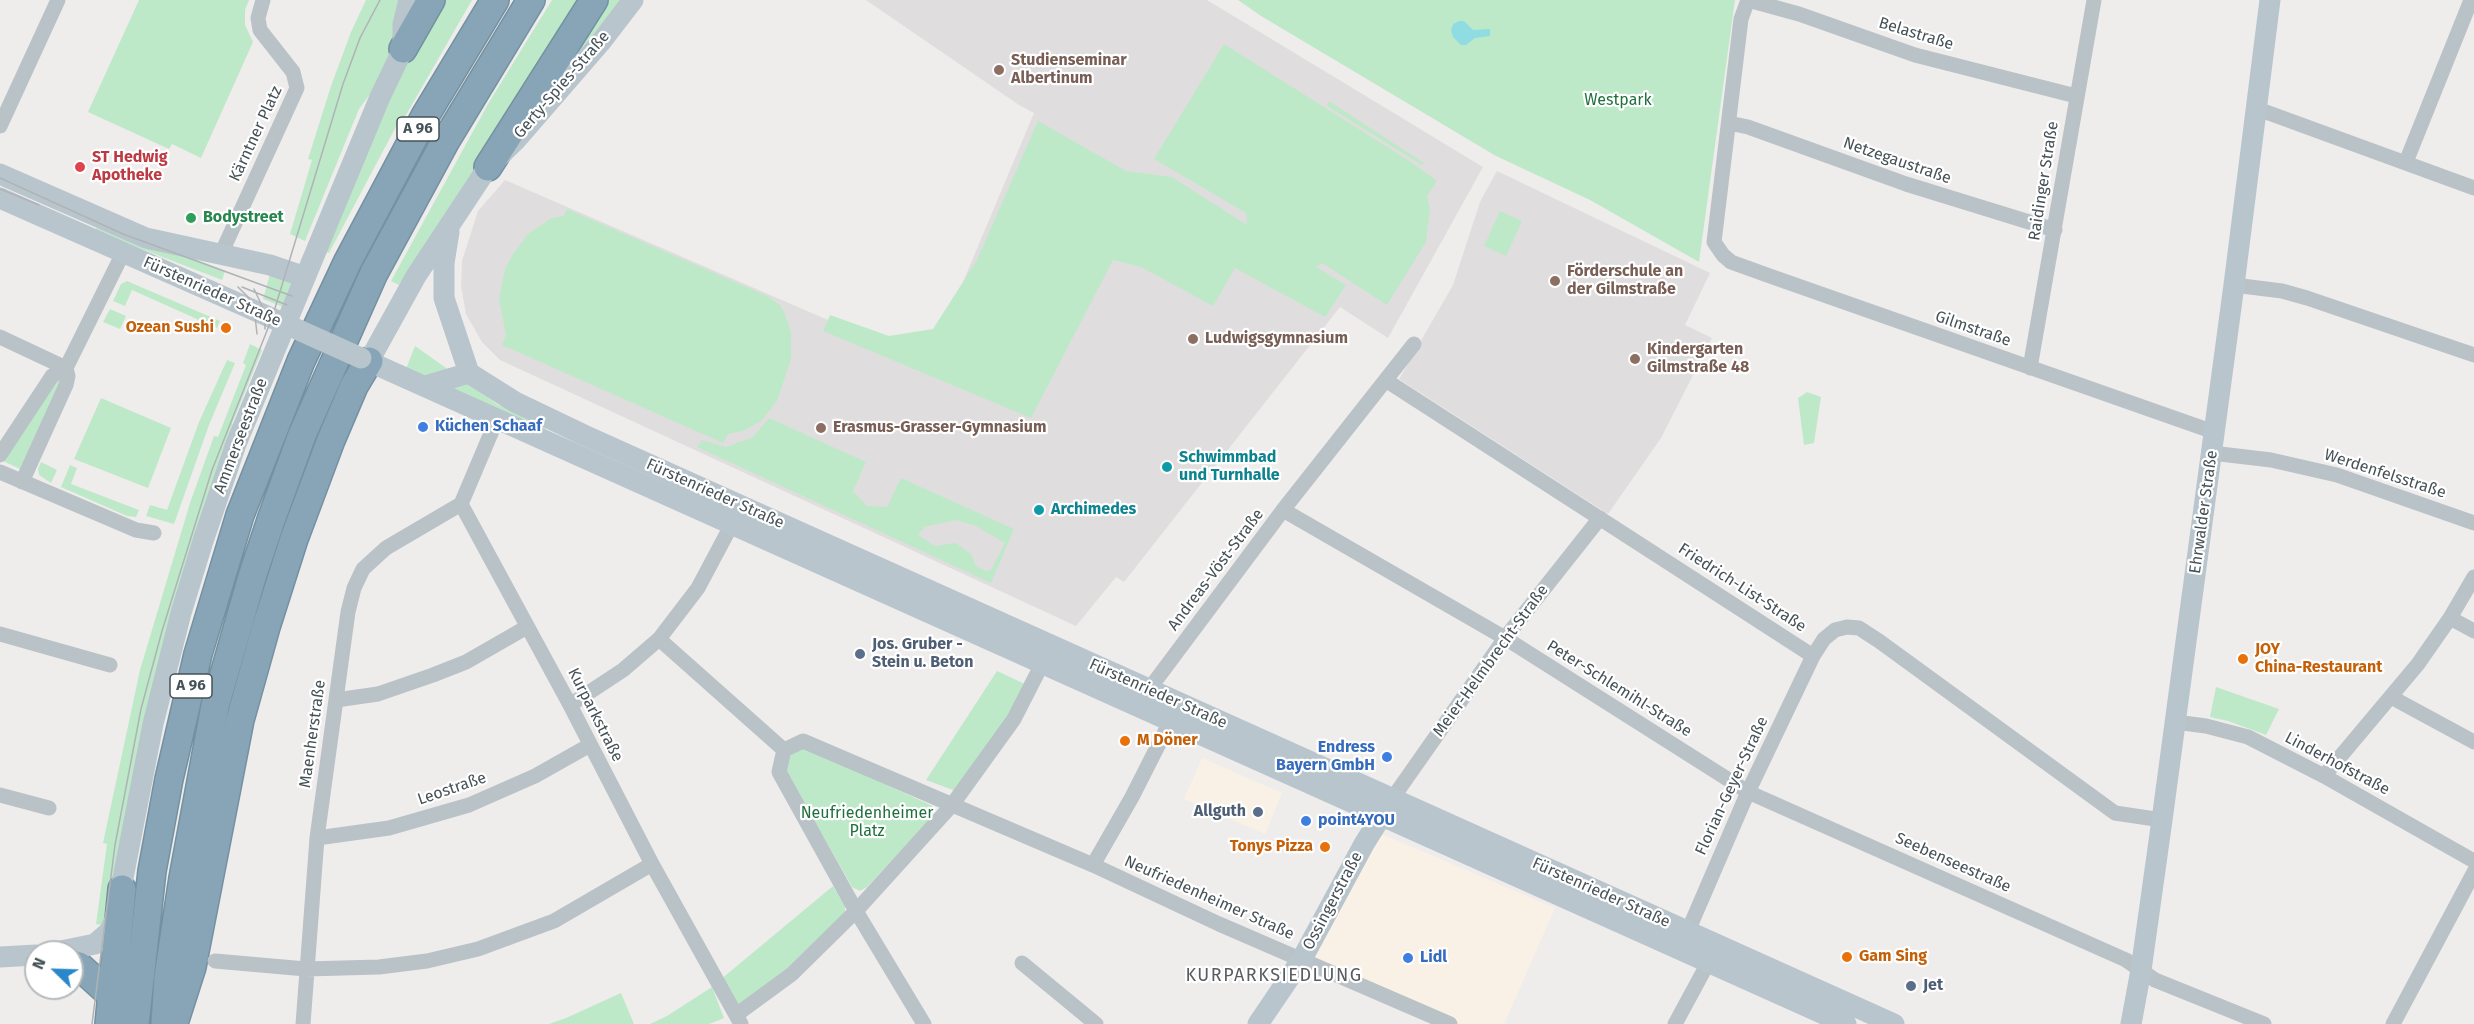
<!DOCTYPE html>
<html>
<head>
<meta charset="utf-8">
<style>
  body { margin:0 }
  #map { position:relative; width:2474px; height:1024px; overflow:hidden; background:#efecec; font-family:"Fira Sans",sans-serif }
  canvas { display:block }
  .north { position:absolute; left:24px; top:940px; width:60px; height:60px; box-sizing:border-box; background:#fff; border:2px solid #b5babc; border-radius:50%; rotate:293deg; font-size:16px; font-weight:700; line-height:24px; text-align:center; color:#465257 }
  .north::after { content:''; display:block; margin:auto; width:21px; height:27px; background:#2a87ca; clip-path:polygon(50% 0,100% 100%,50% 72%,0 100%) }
</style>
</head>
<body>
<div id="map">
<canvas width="2474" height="1024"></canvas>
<div class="north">N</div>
</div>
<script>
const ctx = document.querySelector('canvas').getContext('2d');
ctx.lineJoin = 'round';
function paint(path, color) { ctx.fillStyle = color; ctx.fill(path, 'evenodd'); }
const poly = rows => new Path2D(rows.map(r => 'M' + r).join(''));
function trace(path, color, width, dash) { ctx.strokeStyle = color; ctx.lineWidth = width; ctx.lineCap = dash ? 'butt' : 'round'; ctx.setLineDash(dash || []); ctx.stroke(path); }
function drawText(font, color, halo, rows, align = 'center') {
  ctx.font = font + ' "Fira Sans",sans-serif'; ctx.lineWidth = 4.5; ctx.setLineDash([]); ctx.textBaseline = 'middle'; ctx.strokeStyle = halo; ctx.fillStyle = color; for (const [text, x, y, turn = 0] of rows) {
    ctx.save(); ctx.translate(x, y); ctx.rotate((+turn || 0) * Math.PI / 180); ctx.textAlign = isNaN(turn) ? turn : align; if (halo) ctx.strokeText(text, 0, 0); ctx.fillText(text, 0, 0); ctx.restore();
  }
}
paint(poly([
  [1202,758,1282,793,1265,834,1184,799],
  [1377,832,1555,908,1504,1024,1454,1024,1308,960]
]), '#f9f1e6');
paint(poly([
  [866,0,1207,0,1483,167,1388,338,1340,307,1124,582,1116,577,1076,626,500,360,482,342,466,314,461,286,462,261,478,211,505,180,881,343,942,332,1034,113,1019,105],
  [1497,171,1710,273,1685,325,1712,338,1661,438,1608,514,1399,379,1453,285,1480,202]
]), '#e0ddde');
paint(poly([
  [139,0,249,0,245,10,245,25,253,42,201,158,172,144,169,149,88,112],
  [366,0,399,0,389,57,374,89,359,109,305,241,290,234,312,160,308,159,331,86,351,32],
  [438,0,472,0,402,122,399,121,329,253,323,251,378,116],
  [552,0,585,0,399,285,391,281,488,104],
  [606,0,621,0,558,78],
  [1238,0,1735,0,1699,262,1590,200,1496,156,1261,16],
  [1224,44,1408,160,1437,181,1427,196,1430,209,1426,242,1387,305,1322,263,1316,267,1346,285,1325,317,1235,268,1213,306,1141,267,1113,260,1031,418,823,331,830,315,889,336,933,329,977,260,1038,121,1126,171,1172,177,1247,225,1246,213,1154,159],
  [1329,101,1424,163,1422,165,1327,106],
  [567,209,767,296,780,305,784,312,791,332,791,359,777,401,761,421,743,431,728,434,723,443,502,345,506,335,499,299,505,269,513,254,529,233,552,218,564,216],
  [1500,211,1522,221,1506,256,1484,246],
  [100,221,225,271,222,280,95,231],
  [270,274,292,283,283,307,263,299],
  [127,281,220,321,217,328,132,290,125,306,113,301,121,284],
  [110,309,126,316,120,329,103,322],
  [250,344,262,350,232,424,235,425,107,926,96,924,107,844,103,843,140,670,190,503,214,436,218,437,246,365,243,363],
  [415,346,497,404,547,426,544,431,406,369],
  [227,360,235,363,209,425,174,524,146,516,150,505,167,510,199,422],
  [56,378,60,380,20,469,3,461],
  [1807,392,1821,397,1814,443,1804,445,1798,398],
  [101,398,171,428,148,488,74,459],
  [769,418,866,462,853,491,867,506,887,507,901,478,1014,529,991,583,697,447,702,440,726,447,753,437],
  [956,520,976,526,1005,543,991,570,986,571,976,566,971,554,956,543,935,546,918,535,924,527],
  [41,462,57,470,51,483,39,475,38,469],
  [70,465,77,468,71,484,139,510,136,517,127,516,61,487],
  [997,671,1025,684,1027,688,960,787,953,790,926,780],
  [2216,687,2279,709,2266,735,2228,721,2210,717],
  [804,747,935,807,931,818,867,887,860,891,852,887,786,771,791,753],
  [833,886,845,906,845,913,791,969,742,1005,736,1005,720,980],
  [712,987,724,1018,709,1024,650,1024,667,1016],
  [621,993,634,1024,549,1024,566,1018]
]), '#bee9c8');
paint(poly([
  [1459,21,1464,21,1473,30,1490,29,1490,36,1475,38,1466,45,1461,45,1453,37,1451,30,1453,24]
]), '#8fdde2');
const highway = poly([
  [403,49,431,0],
  [488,167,594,0],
  [72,964,79,966,111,995],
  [175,1020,192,967,240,720,266,627,294,539,331,440,354,386,369,361],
  [109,1024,122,889],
  [135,1024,152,871,169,779,198,654,240,515,301,361,348,261,425,116,495,0],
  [165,1024,168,977,183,878,215,706,252,577,271,520,302,435,374,273,445,142,531,0]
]);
trace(highway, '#7491a2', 30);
trace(poly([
  [1748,0,1741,19,1714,242,1723,255,1731,262,1767,275,2214,432],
  [1748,0,1799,14,1915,55,2076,96],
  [2256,111,2266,112,2474,188],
  [1729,123,1748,127,1906,184,2055,230],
  [0,126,58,0],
  [2406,162,2471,0],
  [221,254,297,88,293,72,260,30,258,18,263,0],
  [2234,285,2282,291,2307,298,2474,355],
  [0,337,66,368],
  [2030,368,2094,0],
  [1387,381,1813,656],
  [2212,453,2271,460,2337,475,2474,523],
  [0,455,52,376,66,368,123,253],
  [0,472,136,530,154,533],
  [22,482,66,385,68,376,66,368],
  [461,504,570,705,652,864,741,1024],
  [461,504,497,419],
  [1283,510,1505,638,1748,792,2126,960,2155,980,2264,1024],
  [2450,618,2474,631],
  [0,634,110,665],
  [659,639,784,750],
  [2391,697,2474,742],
  [1146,698,1156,680,1283,510,1414,344],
  [336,700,378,694,433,675,466,662,527,627],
  [570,705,623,670,659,639,698,588,732,524],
  [2175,722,2206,726,2248,737,2324,776,2474,861],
  [784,750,803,741,1093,865,1219,924,1450,1024],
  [784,750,779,772,856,911,924,1024],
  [2324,776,2418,664,2450,618,2474,577],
  [0,795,49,808],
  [1392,799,1505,638,1600,518],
  [317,838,389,828,469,805,535,776,590,745],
  [1093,865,1132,797,1174,714],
  [1688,931,1748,792,1813,656,1824,639,1835,630,1847,627,1859,628,1879,641,2115,813,2162,820],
  [215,961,306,969,379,967,427,961,478,949,554,921,652,864],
  [1022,963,1096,1024],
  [736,1015,792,974,856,911,952,805,1014,719,1042,664],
  [303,1024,317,838,348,612,354,588,363,569,386,548,461,504],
  [1675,1024,1708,963],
  [2393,1024,2474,872]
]), '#b9c2c7', 15);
trace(poly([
  [0,174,146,238,270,265,305,277],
  [0,198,292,327],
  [449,232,444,263,444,298,469,373],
  [361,358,1846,1024],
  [369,361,416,276,488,167,516,140,600,43,633,0],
  [425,386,469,373,515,402,584,435,1894,1024],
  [56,952,95,944,110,931,115,919,153,724,181,613,203,541,236,444,380,97,403,49,403,24,409,0],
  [0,957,36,955],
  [1258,1024,1302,959,1364,844,1389,804],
  [2131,1024,2141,970,2162,820,2234,285,2270,0]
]), '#b9c5cc', 21);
trace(highway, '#88a5b7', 27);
trace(poly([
  [0,178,123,234,292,296],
  [0,189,39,205],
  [238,287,249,298,254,307,257,334],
  [242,287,287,305],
  [254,289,264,310,265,329],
  [92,1024,115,845,141,709,162,631,212,470,272,318,343,84,360,38,380,0]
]), '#afb3b6', 1.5);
trace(poly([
  [292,327,361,358]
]), '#b9c5cc', 21);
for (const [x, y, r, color] of [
  [999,70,6,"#8d6e63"],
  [80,167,6,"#e0444e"],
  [191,218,6,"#2e9e5b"],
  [1555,281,6,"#8d6e63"],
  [226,328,6,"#e8710a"],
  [1193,339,6,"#8d6e63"],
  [1635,359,6,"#8d6e63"],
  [423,427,6,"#3f7fe0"],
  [821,428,6,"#8d6e63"],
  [1167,467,6,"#0f9aa8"],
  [1039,510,6,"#0f9aa8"],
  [860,654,6,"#5c6f8a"],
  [2243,659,6,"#e8710a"],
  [1125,741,6,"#e8710a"],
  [1387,757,6,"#3f7fe0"],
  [1258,812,6,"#5c6f8a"],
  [1306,821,6,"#3f7fe0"],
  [1325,847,6,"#e8710a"],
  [1847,957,6,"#e8710a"],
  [1408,958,6,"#3f7fe0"],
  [1911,986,6,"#5c6f8a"]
]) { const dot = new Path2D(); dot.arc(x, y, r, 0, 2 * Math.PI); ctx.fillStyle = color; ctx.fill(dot); trace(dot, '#fff', 2); }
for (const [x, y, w] of [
  [418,129,42],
  [191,686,42]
]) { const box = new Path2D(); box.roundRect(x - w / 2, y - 12, w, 24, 4.5); ctx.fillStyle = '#fff'; ctx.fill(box); trace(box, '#465257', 1.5); }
drawText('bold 15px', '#465257', null, [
  ["A 96",418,129],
  ["A 96",191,686]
]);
drawText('16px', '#465257', '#fff', [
  ["Belastraße",1916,34,17],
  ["Gerty-Spies-Straße",562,85,-49],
  ["Kärntner Platz",256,134,-65],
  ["Netzegaustraße",1897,161,19],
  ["Raidinger Straße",2044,181,-81],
  ["Fürstenrieder Straße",212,292,24],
  ["Gilmstraße",1973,329,19],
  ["Ammerseestraße",241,436,-69],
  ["Werdenfelsstraße",2385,474,18],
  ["Fürstenrieder Straße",715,494,24],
  ["Ehrwalder Straße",2204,512,-82],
  ["Andreas-Vöst-Straße",1216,570,-53],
  ["Friedrich-List-Straße",1742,588,33],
  ["Meier-Helmbrecht-Straße",1491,661,-54],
  ["Peter-Schlemihl-Straße",1619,689,32],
  ["Fürstenrieder Straße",1158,694,24],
  ["Kurparkstraße",595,715,63],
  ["Maenherstraße",313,734,-82],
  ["Linderhofstraße",2337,764,28],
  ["Florian-Geyer-Straße",1732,786,-65],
  ["Leostraße",452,789,-19],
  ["Seebenseestraße",1953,863,24],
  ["Fürstenrieder Straße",1601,893,24],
  ["Neufriedenheimer Straße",1209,898,24],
  ["Ossingerstraße",1333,901,-62]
]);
drawText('bold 16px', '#785e54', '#fff', [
  ["Studienseminar",1011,61],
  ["Albertinum",1011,79],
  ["Förderschule an",1567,272],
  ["der Gilmstraße",1567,290],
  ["Ludwigsgymnasium",1205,339],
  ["Kindergarten",1647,350],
  ["Gilmstraße 48",1647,368],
  ["Erasmus-Grasser-Gymnasium",833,428]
], 'left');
drawText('16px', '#1f703c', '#fff', [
  ["Westpark",1618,101],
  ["Neufriedenheimer",867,814],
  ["Platz",867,832]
]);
drawText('bold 16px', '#be3a42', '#fff', [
  ["ST Hedwig",92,158],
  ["Apotheke",92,176]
], 'left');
drawText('bold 16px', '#27864d', '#fff', [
  ["Bodystreet",203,218]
], 'left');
drawText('bold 16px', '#c56008', '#fff', [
  ["Ozean Sushi",214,328,"right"],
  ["JOY",2255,650],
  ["China-Restaurant",2255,668],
  ["M Döner",1137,741],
  ["Tonys Pizza",1313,847,"right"],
  ["Gam Sing",1859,957]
], 'left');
drawText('bold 16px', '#366cbe', '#fff', [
  ["Küchen Schaaf",435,427],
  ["Endress",1375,748,"right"],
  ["Bayern GmbH",1375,766,"right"],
  ["point4YOU",1318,821],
  ["Lidl",1420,958]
], 'left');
drawText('bold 16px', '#0d838f', '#fff', [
  ["Schwimmbad",1179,458],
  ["und Turnhalle",1179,476],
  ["Archimedes",1051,510]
], 'left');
drawText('bold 16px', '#4e5e75', '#fff', [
  ["Jos. Gruber -",872,645],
  ["Stein u. Beton",872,663],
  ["Allguth",1246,812,"right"],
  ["Jet",1923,986]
], 'left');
ctx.letterSpacing = '1.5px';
drawText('18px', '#595d60', '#fff', [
  ["KURPARKSIEDLUNG",1274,976]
]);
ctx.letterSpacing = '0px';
</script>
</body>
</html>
